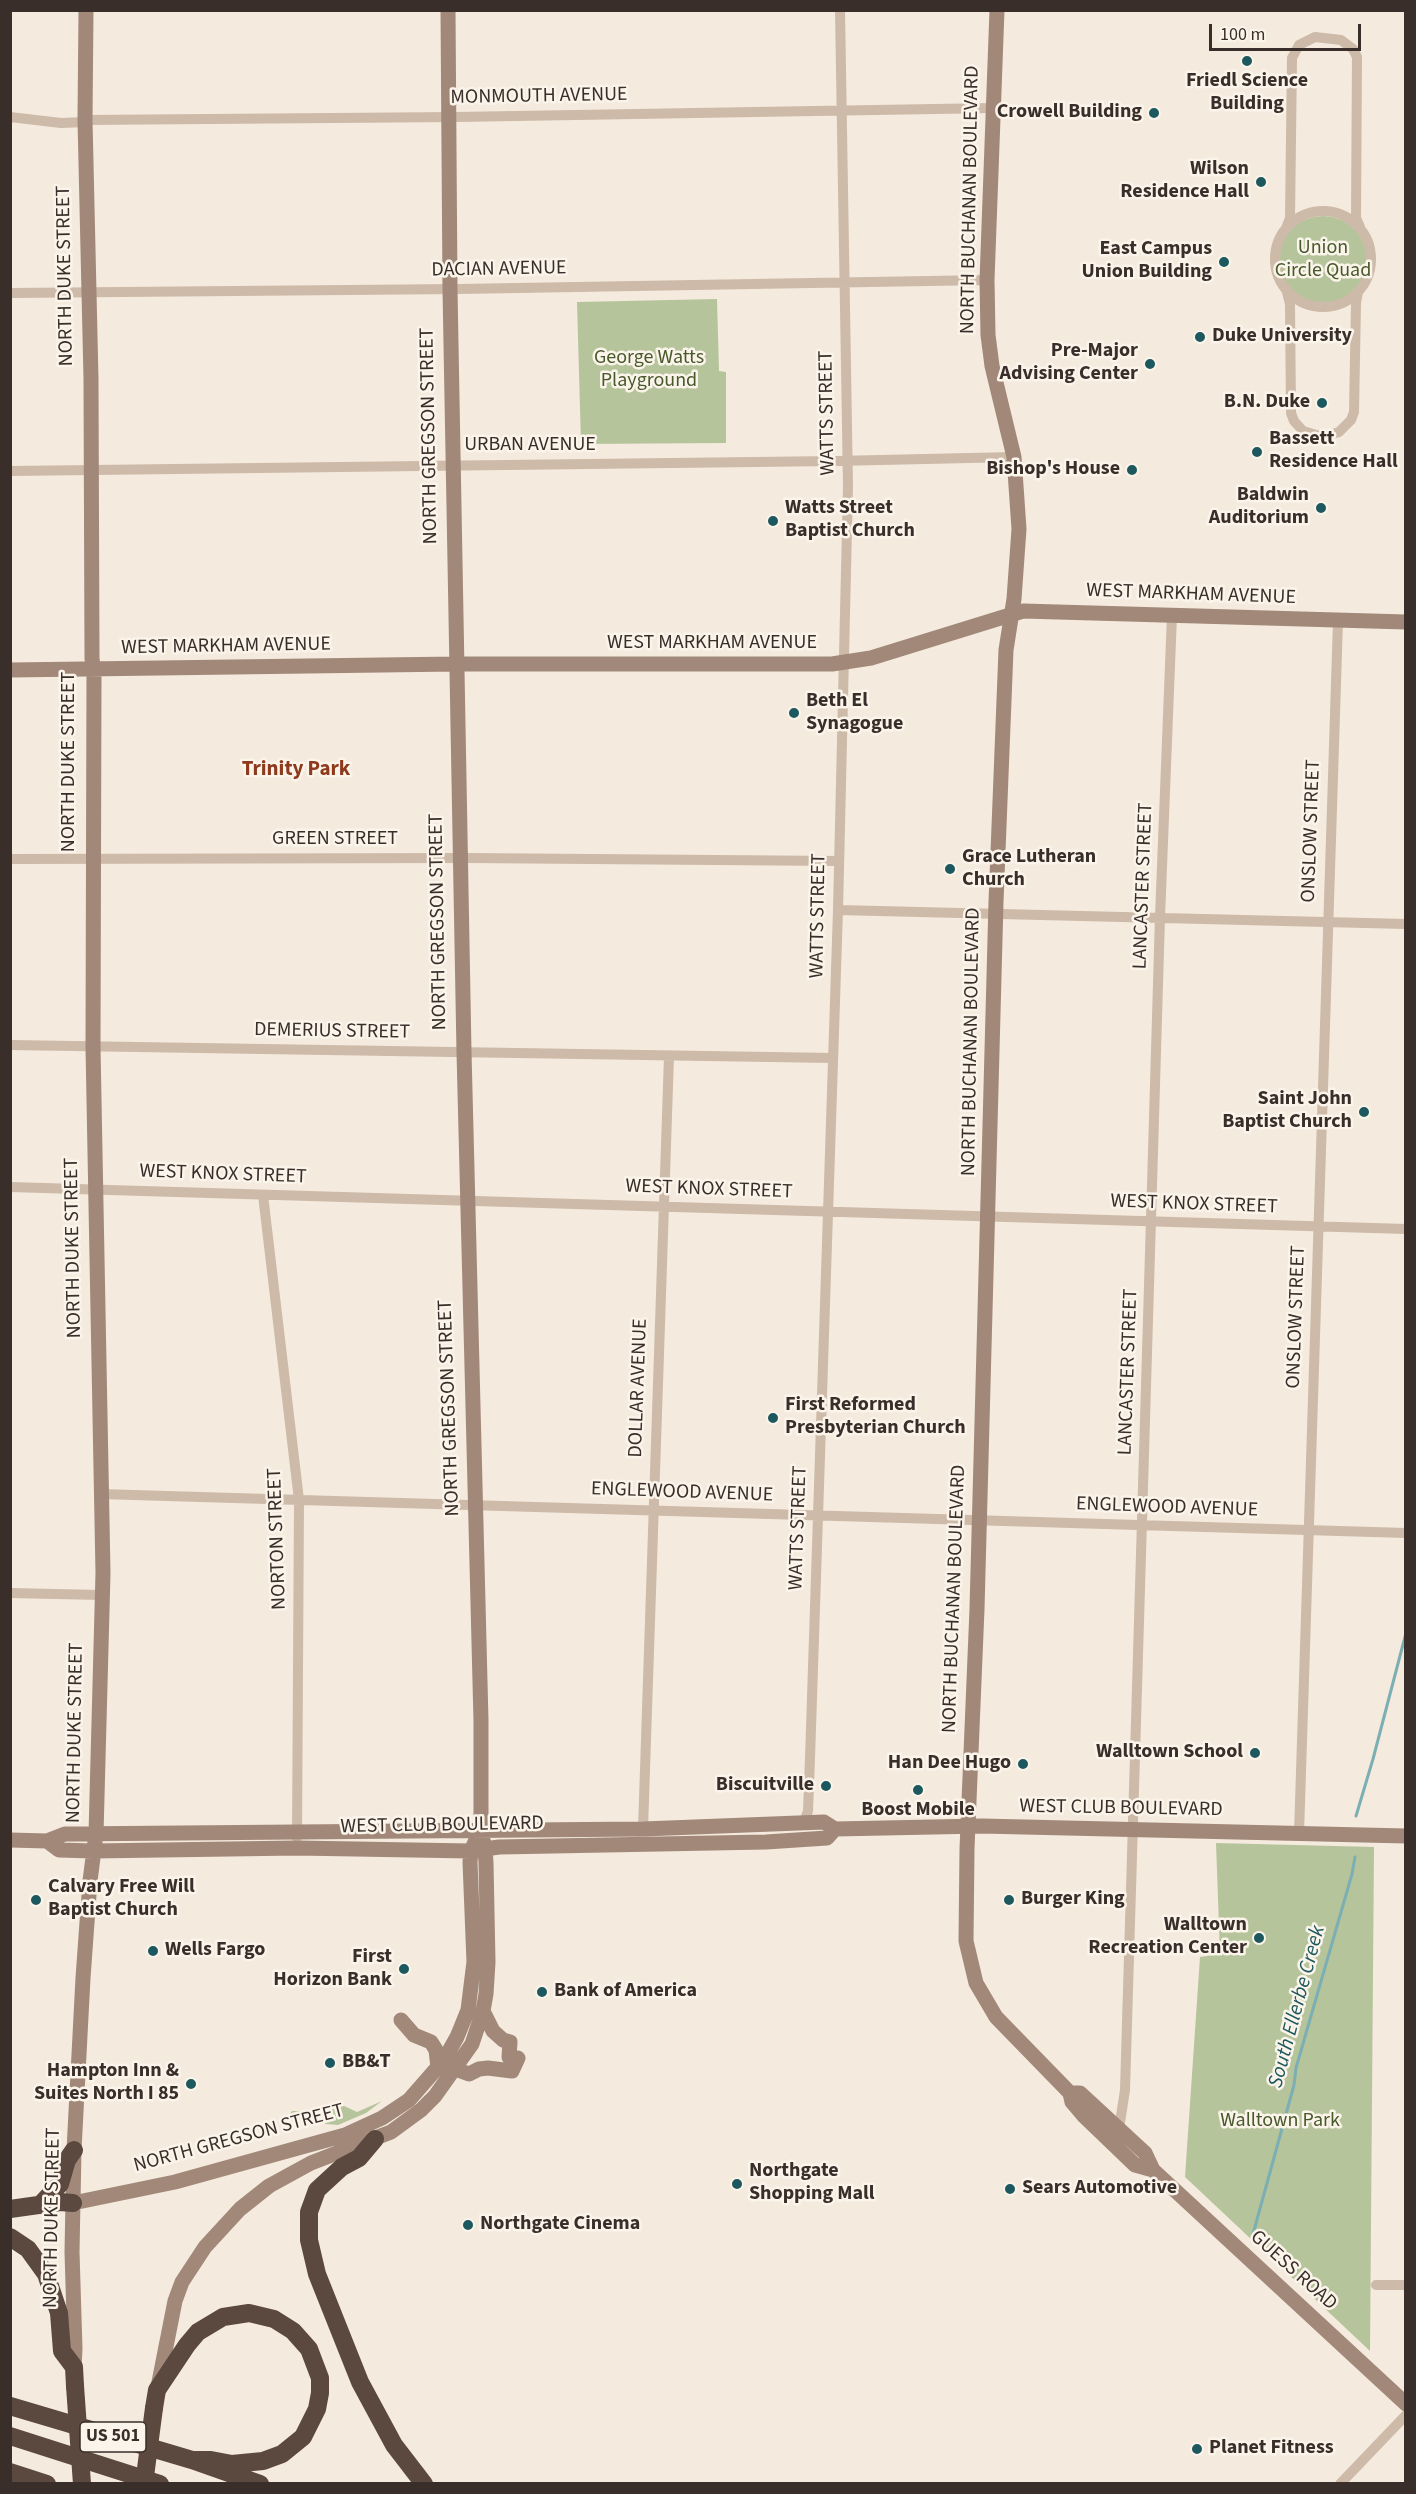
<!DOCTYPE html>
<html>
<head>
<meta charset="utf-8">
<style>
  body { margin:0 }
  #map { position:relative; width:1416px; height:2494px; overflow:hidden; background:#f4eade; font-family:"Source Sans 3",sans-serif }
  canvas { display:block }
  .frame { position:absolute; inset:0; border:12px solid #392e29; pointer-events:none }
  .scale { position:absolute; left:1209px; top:24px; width:152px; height:27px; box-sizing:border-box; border:3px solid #392e29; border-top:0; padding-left:8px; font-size:18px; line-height:21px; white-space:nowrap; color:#392e29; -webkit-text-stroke:4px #fbf4ea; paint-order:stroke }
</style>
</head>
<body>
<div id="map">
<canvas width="1416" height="2494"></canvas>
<div class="frame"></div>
<div class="scale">100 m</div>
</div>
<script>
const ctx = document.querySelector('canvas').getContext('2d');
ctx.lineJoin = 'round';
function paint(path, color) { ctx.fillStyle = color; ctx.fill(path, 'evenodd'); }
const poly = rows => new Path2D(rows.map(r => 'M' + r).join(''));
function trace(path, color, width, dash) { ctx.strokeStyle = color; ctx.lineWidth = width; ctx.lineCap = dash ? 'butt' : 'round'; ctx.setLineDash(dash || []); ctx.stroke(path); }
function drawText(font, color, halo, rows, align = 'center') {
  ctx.font = font + ' "Source Sans 3",sans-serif'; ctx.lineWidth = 5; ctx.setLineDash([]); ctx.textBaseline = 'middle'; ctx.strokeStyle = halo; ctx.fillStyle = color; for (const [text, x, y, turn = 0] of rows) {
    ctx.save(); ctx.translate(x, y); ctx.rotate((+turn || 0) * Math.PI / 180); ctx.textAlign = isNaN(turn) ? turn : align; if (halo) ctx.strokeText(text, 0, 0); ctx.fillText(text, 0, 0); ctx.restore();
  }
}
paint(poly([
  '1279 260a44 44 0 1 1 88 0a44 44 0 1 1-88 0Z',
  [717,299,719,371,726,372,726,443,581,444,577,302],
  [1216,1843,1374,1847,1370,2351,1185,2177,1200,1957,1220,1954],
  [382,2101,366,2113,338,2125,326,2124,315,2118,296,2118,285,2121,292,2111,305,2111,328,2104,342,2105,357,2112]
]), '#b6c49c');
trace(poly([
  [1356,1816,1373,1759,1406,1633],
  [1253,2234,1294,2085,1296,2068,1352,1874,1355,1857]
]), '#7bafb3', 3);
trace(poly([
  [10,117,61,123,86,122],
  [85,120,456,117,994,108],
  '1275 259a48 48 0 1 1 96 0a48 48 0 1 1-96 0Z',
  [1286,228,1290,218,1292,58,1299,45,1315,37,1341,40,1353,49,1357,57,1356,218,1360,227],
  [1287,292,1290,304,1291,413,1294,421,1303,431,1323,437,1339,432,1351,420,1354,412,1356,303,1358,292],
  [10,293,459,289,987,280],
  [10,471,836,461,1014,457],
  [10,859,467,858,839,861],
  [838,910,1406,924],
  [10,1045,833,1058],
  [10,1187,1406,1229],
  [263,1195,299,1500,297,1838],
  [100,1494,1406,1533],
  [10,1593,102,1595],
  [804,1822,808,1811,810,1758,838,910,848,486,840,10],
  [643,1829,669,1056],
  [1299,1834,1338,621],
  [1119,2129,1125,2090,1160,917,1172,615],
  [1376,2285,1406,2285],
  [1340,2484,1406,2415]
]), '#cdbaa8', 10);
trace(poly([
  [997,10,987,280,988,335,992,366,1014,457,1019,529,1014,599,1006,650,996,902,977,1609,967,1849,966,1941,976,1983,996,2017,1070,2093,1072,2102,1083,2115,1135,2165,1153,2170],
  [10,670,456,664,832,664,871,658,1023,611,1406,622],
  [10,1840,47,1841,65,1834,643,1829,824,1822,835,1829,982,1826,1406,1836],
  [47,1841,59,1850,93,1851,297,1848,471,1851,499,1847,766,1842,827,1838,835,1829],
  [483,2011,493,2031,503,2040,510,2042,509,2057],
  [401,2020,414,2035,431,2042,436,2050,438,2068],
  [455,2069,469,2074,479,2069,488,2068,512,2071,518,2058],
  [1070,2093,1080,2093,1145,2153,1153,2170,1406,2404],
  [73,2203,175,2182,345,2135,382,2118,409,2100,444,2060,457,2037,468,2010,474,1962,470,1862,471,1851,475,1842],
  [74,2367,75,2349,72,2252,74,2150,83,1978,90,1881,96,1834,103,1573,93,1047,94,670,92,659,91,379,85,120,86,10],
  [158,2387,175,2301,182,2282,205,2247,240,2209,269,2186,311,2163,391,2132,421,2110,435,2096,472,2044,483,2011,486,1994,488,1962,486,1863,485,1848,481,1832,481,1721,464,1052,450,289,448,10]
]), '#a18879', 15);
trace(poly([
  [375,2139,359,2158,342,2167,317,2190,309,2212,309,2240,317,2274,360,2382,394,2445,424,2484],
  [41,2204,60,2184,67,2160,74,2150],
  [10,2209,60,2202,73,2203],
  [10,2237,28,2249,46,2274,59,2313,62,2351,74,2367,75,2386],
  [10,2406,192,2460,260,2484],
  [154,2408,157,2390,187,2345,198,2332,223,2317,249,2313,274,2319,293,2331,309,2349,320,2378,320,2393,317,2409,303,2437,282,2454,263,2461,232,2464,211,2460,192,2460],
  [10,2436,160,2484],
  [10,2472,47,2484]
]), '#5b483f', 18);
trace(poly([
  [75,2386,82,2484],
  [144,2484,154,2408]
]), '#5b483f', 18);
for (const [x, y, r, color] of [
  [1247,61,6,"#1c585e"],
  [1154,113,6,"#1c585e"],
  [1261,182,6,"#1c585e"],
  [1224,262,6,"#1c585e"],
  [1200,337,6,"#1c585e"],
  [1150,364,6,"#1c585e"],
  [1322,403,6,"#1c585e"],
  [1257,452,6,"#1c585e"],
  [1132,470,6,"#1c585e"],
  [1321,508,6,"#1c585e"],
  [773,521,6,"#1c585e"],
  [794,713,6,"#1c585e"],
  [950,869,6,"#1c585e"],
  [1364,1112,6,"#1c585e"],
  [773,1418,6,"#1c585e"],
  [1255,1753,6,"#1c585e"],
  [1023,1764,6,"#1c585e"],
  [826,1786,6,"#1c585e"],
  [918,1790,6,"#1c585e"],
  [36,1900,6,"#1c585e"],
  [1009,1900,6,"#1c585e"],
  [1259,1938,6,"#1c585e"],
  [153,1951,6,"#1c585e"],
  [404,1969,6,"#1c585e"],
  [542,1992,6,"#1c585e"],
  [330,2063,6,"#1c585e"],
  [191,2084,6,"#1c585e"],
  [737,2184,6,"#1c585e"],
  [1010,2189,6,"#1c585e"],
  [468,2225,6,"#1c585e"],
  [1197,2449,6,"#1c585e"]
]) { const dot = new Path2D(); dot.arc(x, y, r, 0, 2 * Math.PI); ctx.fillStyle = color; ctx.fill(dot); trace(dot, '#fbf4ea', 2); }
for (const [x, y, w] of [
  [113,2437,66]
]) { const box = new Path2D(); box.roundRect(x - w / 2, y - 15, w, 30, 4.5); ctx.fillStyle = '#fbf4ea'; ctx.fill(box); trace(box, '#392e29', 1.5); }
drawText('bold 18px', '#392e29', null, [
  ["US 501",113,2437]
]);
drawText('bold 20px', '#392e29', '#fbf4ea', [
  ["Friedl Science",1247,82,"center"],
  ["Building",1247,105,"center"],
  ["Crowell Building",1142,113,"right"],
  ["Wilson",1249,170,"right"],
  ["Residence Hall",1249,193,"right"],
  ["East Campus",1212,250,"right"],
  ["Union Building",1212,273,"right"],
  ["Duke University",1212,337],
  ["Pre-Major",1138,352,"right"],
  ["Advising Center",1138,375,"right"],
  ["B.N. Duke",1310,403,"right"],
  ["Bassett",1269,440],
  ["Residence Hall",1269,463],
  ["Bishop's House",1120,470,"right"],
  ["Baldwin",1309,496,"right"],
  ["Auditorium",1309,519,"right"],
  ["Watts Street",785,509],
  ["Baptist Church",785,532],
  ["Beth El",806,702],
  ["Synagogue",806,725],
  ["Grace Lutheran",962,858],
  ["Church",962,881],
  ["Saint John",1352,1100,"right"],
  ["Baptist Church",1352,1123,"right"],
  ["First Reformed",785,1406],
  ["Presbyterian Church",785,1429],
  ["Walltown School",1243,1753,"right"],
  ["Han Dee Hugo",1011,1764,"right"],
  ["Biscuitville",814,1786,"right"],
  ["Boost Mobile",918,1811,"center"],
  ["Calvary Free Will",48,1888],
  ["Baptist Church",48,1911],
  ["Burger King",1021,1900],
  ["Walltown",1247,1926,"right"],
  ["Recreation Center",1247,1949,"right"],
  ["Wells Fargo",165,1951],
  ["First",392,1958,"right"],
  ["Horizon Bank",392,1981,"right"],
  ["Bank of America",554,1992],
  ["BB&T",342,2063],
  ["Hampton Inn &",179,2072,"right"],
  ["Suites North I 85",179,2095,"right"],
  ["Northgate",749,2172],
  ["Shopping Mall",749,2195],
  ["Sears Automotive",1022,2189],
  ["Northgate Cinema",480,2225],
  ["Planet Fitness",1209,2449]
], 'left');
drawText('20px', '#392e29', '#fbf4ea', [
  ["MONMOUTH AVENUE",539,97,-1],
  ["NORTH BUCHANAN BOULEVARD",971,200,-89],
  ["DACIAN AVENUE",499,270,-1],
  ["NORTH DUKE STREET",66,276,-91],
  ["WATTS STREET",828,413,-91],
  ["NORTH GREGSON STREET",430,436,-91],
  ["URBAN AVENUE",530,446],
  ["WEST MARKHAM AVENUE",1191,595,2],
  ["WEST MARKHAM AVENUE",712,644],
  ["WEST MARKHAM AVENUE",226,647,-1],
  ["NORTH DUKE STREET",70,762,-90],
  ["ONSLOW STREET",1312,831,-88],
  ["GREEN STREET",335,840],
  ["LANCASTER STREET",1144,886,-88],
  ["WATTS STREET",819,916,-89],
  ["NORTH GREGSON STREET",439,922,-91],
  ["DEMERIUS STREET",332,1032,1],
  ["NORTH BUCHANAN BOULEVARD",972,1042,-89],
  ["WEST KNOX STREET",223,1175,2],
  ["WEST KNOX STREET",709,1190,2],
  ["WEST KNOX STREET",1194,1205,2],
  ["NORTH DUKE STREET",74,1248,-91],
  ["ONSLOW STREET",1297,1317,-88],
  ["LANCASTER STREET",1129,1372,-88],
  ["DOLLAR AVENUE",639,1388,-88],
  ["NORTH GREGSON STREET",450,1408,-92],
  ["ENGLEWOOD AVENUE",682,1493,2],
  ["ENGLEWOOD AVENUE",1167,1508,2],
  ["WATTS STREET",799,1528,-88],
  ["NORTON STREET",278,1539,-92],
  ["NORTH BUCHANAN BOULEVARD",955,1599,-88],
  ["NORTH DUKE STREET",76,1733,-89],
  ["WEST CLUB BOULEVARD",1121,1809,1],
  ["WEST CLUB BOULEVARD",442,1826,-1],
  ["NORTH GREGSON STREET",239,2139,-15],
  ["NORTH DUKE STREET",53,2218,-89],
  ["GUESS ROAD",1293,2271,42]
]);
drawText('20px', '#48592b', '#fbf4ea', [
  ["Union",1323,249],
  ["Circle Quad",1323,272],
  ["George Watts",649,359],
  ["Playground",649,382],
  ["Walltown Park",1280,2122]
]);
drawText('bold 21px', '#8d3a1d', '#fbf4ea', [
  ["Trinity Park",296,770]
]);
drawText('italic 21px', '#1c585e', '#fbf4ea', [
  ["South Ellerbe Creek",1298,2007,-75]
]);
</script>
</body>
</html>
